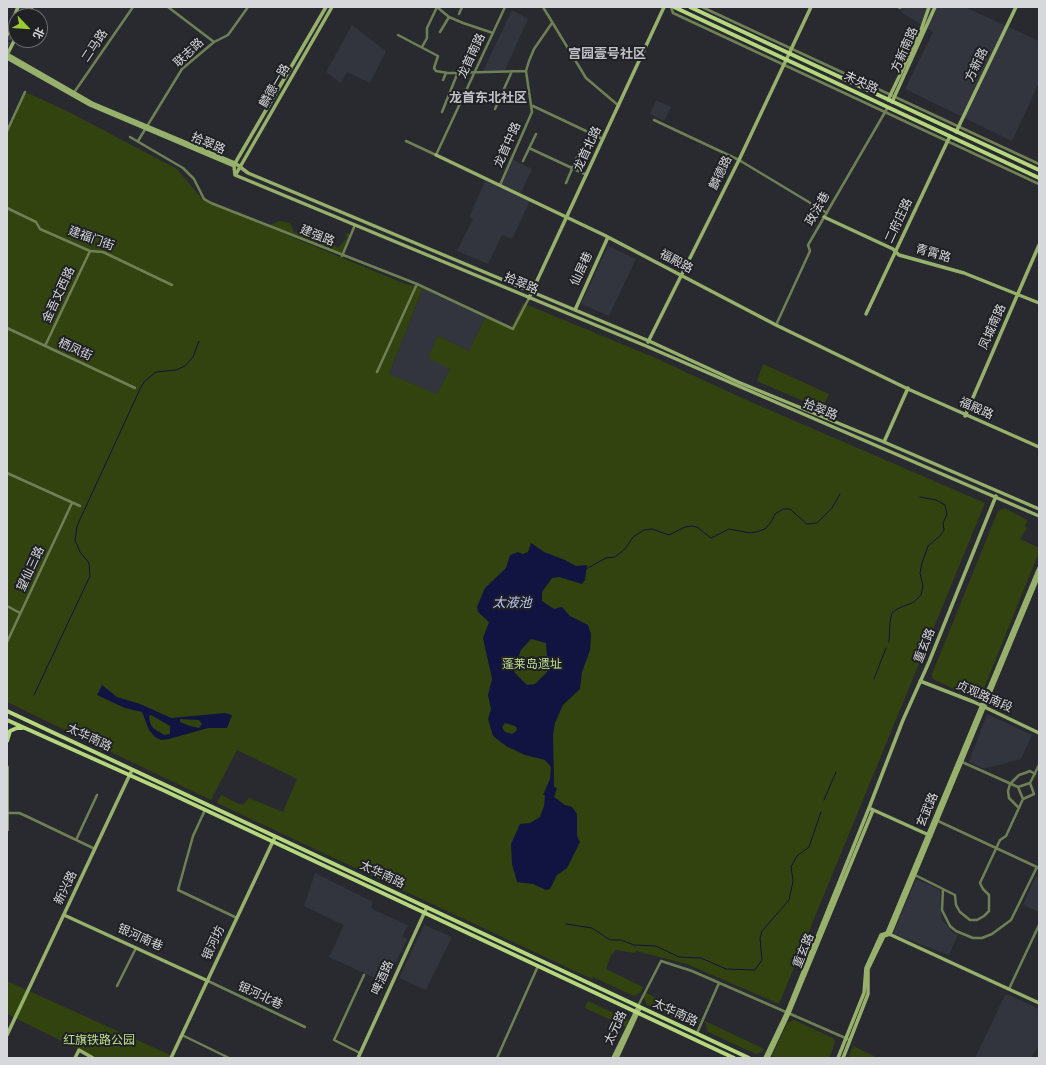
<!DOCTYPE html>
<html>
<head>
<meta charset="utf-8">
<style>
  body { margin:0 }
  #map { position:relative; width:1046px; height:1065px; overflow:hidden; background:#292a2f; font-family:"DejaVu Sans","Noto Sans SC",sans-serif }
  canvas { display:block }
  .frame { position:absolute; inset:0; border:8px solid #d7d8db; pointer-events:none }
  .north { position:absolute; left:8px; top:8px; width:40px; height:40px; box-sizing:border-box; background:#202125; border:1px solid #696a6e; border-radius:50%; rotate:115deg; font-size:11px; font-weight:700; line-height:16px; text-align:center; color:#d7d8db }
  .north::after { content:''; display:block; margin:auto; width:14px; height:18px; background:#9bcb32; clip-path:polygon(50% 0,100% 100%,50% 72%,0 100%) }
</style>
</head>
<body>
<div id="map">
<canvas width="1046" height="1065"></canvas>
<div class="frame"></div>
<div class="north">北</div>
</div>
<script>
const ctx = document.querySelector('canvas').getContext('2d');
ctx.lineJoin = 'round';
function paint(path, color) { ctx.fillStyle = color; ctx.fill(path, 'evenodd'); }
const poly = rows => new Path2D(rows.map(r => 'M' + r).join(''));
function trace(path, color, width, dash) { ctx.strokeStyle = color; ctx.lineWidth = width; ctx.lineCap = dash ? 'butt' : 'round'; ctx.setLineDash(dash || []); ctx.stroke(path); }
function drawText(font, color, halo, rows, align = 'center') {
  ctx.font = font + ' "DejaVu Sans","Noto Sans SC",sans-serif'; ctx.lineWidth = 4; ctx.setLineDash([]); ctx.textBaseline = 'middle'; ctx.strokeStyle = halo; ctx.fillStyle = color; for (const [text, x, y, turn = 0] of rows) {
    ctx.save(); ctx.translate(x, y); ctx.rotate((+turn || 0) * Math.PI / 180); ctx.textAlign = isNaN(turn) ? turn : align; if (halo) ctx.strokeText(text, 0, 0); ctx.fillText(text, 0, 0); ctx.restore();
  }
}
paint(poly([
  [903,7,965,7,1039,41,1039,83,1012,141,905,89,933,32,901,12],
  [512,10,528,19,505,70,483,71],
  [352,25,386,51,370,83,347,72,341,83,326,72],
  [468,47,479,54,469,68,459,66],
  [656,100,671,107,664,121,650,114],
  [512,159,532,169,521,193,501,184],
  [485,181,530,201,512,239,502,235,488,264,457,251,473,219,469,217],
  [608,246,636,259,609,316,581,304],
  [423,288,486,316,469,351,438,336,450,369,437,395,389,374],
  [987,714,1032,735,1021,759,984,769,969,762],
  [315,873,373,902,371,907,374,910,408,925,402,937,407,939,386,983,329,957,344,925,304,906],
  [1036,876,1039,878,1039,912,1023,905],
  [916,879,940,890,941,918,951,931,958,935,949,955,893,934],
  [424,925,452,937,426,990,399,978],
  [1005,995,1009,995,1039,1009,1039,1046,1031,1058,975,1058]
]), '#32343e');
paint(poly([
  [25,92,67,111,177,169,203,200,405,284,423,288,389,374,437,394,450,369,428,358,438,336,469,351,486,316,511,328,523,303,653,357,751,402,985,503,779,1004,687,964,636,951,635,953,616,950,611,955,606,969,643,987,641,992,634,996,593,977,592,979,217,803,221,795,239,804,244,804,249,798,283,812,297,779,237,750,211,800,7,702,7,131],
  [280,221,290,223,294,232,306,236,315,236,318,244,269,225],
  [345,233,350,234,341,254,319,245,320,242,328,241,338,248,347,238],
  [763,364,829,394,822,409,757,381],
  [1005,508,1027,520,1025,526,1027,528,1020,539,1039,548,1039,552,980,698,973,698,933,679,932,674,998,511],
  [7,981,168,1054,171,1058,96,1058,7,1014],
  [646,993,700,1018,700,1021,692,1025,646,1004,644,996],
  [588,1001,629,1020,626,1027,585,1008],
  [794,1020,833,1038,835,1043,829,1058,773,1058,772,1056,787,1023],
  [705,1021,762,1048,764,1049,762,1052,756,1054,708,1032],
  [853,1046,878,1058,848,1058]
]), '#32430f');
paint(poly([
  [531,543,544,552,565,560,576,566,587,565,585,580,582,584,559,577,552,578,542,592,542,601,554,609,562,607,570,616,588,625,591,634,590,650,582,672,580,689,563,705,555,723,553,735,554,787,557,788,554,797,565,805,572,807,577,814,577,836,580,842,567,868,557,875,550,889,546,890,533,884,517,882,512,864,511,844,520,824,530,823,540,817,544,806,545,795,543,795,550,779,551,767,545,760,525,755,506,746,493,736,488,719,491,709,488,695,492,679,483,638,489,622,478,612,477,607,485,588,506,568,510,555,518,552,523,554,528,552],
  [531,639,546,643,548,671,535,684,527,685,515,673,514,670,521,650],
  [505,723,515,726,517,728,516,731,512,734,505,732,502,727],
  [102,685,117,697,140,704,171,718,225,713,232,715,227,728,208,728,169,739,161,740,155,737,149,730,142,712,125,708,97,695],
  [151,715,170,726,170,734,164,735,153,728,150,723,149,716],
  [180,719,199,720,202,724,199,728,190,726,180,722]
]), '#111340');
trace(poly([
  [586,569,606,558,615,557,625,549,633,537,644,530,652,529,669,535,685,527,692,526,697,527,711,538,729,529,750,533,756,532,765,529,771,522,775,514,783,509,790,509,807,524,817,523,832,508,840,494],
  [889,642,890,622,892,613,897,609,914,602,921,595,923,586,920,573,922,563,928,546,940,536,944,530,943,523,947,514,945,505,936,500,920,497],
  [874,679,886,648],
  [34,695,90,576,89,563,80,552,75,540,77,526,140,389,144,382,156,372,176,370,185,366,193,357,199,341],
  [824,800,836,772],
  [566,924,592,928,610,940,621,940,634,945,656,946,679,957,701,958,726,969,755,970,762,960,760,938,762,931,789,900,793,881,791,867,797,856,809,847,821,812]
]), '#111340', 1);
trace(poly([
  [19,16,23,7],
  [23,16,28,7],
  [7,45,16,22]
]), '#434449', 3.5, [3.5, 2]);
trace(poly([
  [168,7,214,42],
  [437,7,449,17,463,23,493,33],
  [543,7,586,78,619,106],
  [671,7,673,13,1039,184],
  [702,7,1039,164],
  [898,7,900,8],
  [459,14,462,7],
  [440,32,449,17],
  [398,35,438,56,434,68,436,71,448,73,526,71],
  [422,47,427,38,427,28,437,7],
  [443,80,446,73],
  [73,94,133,7],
  [533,106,603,139],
  [495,109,512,71],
  [442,112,458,72],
  [654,120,739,160,827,213],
  [7,131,25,92],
  [130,137,183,168,194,179,204,199,211,203,417,284,513,329,529,298],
  [138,141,182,69,214,42,228,35,248,7],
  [406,141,436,155,505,7],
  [529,148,587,175],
  [523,161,536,134],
  [566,183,580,150],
  [500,185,532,112,526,71,529,61,534,49,552,23],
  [7,208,36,222,40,229,90,251,103,252,172,285],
  [342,256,355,225],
  [776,325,810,251,808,245,888,107],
  [7,328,135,388],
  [45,346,90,251],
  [377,372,417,284],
  [7,473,80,506],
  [7,606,20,613],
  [7,642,72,503],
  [962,762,1018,787,1030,783],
  [1018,787,1023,799],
  [1019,808,1009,798,1008,791,1010,784,1019,775,1025,773,1030,771,1035,774],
  [205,810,193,836,178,890,237,918],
  [8,813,19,813,26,816,95,849],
  [938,821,1039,868],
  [76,840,97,795],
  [915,875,955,895,956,905,960,912,970,920,977,920,984,916,989,911,989,895,983,889,980,883,1000,840,1006,836,1023,799,1034,794,1030,783,1039,765],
  [943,889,942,910,950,926,956,931,973,938,982,938,992,934,1011,920,1037,867],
  [208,981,305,1027],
  [117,986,136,948],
  [1009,989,1039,925],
  [638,1006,661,961,692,971,850,1040],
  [697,1033,719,983],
  [182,1035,229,1058],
  [360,1053,334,1040,364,975],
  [497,1058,538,966]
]), '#708056', 2.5);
trace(poly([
  [27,16,32,7],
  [7,35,18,7],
  [7,54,92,103,235,163,248,173,649,341,738,382,884,442,1039,509],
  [7,55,16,37],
  [7,58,90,105,234,166,235,175,646,346,1039,516],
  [888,100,920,33,929,7],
  [892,102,935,7],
  [956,132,1016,7],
  [436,155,604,235,776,325,908,389,1039,447],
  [234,165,326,7],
  [236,174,332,7],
  [824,217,893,249,899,255,964,273,1039,303],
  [529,298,664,7],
  [575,310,608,237],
  [866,314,950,136],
  [648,342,739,160,811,7],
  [965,416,1039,245],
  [884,442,908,388],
  [920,681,974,702,1039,733],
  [7,767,7,830],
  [869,808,903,720,929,662,996,496],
  [64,915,208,981],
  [889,934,1039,1003],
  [7,1035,132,770],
  [75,1058,79,1050,93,1058],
  [171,1058,275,837],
  [358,1058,427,907],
  [613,1058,638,1007],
  [617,1058,640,1008],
  [765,1058,787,1012,869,808,931,836],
  [768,1058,789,1013,873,810],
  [838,1058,864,993,866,968,881,935,887,933,1039,568],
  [843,1058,868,994,868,969,884,936,890,934,1039,575]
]), '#97b16d', 3.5);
trace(poly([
  [674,7,1039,178],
  [690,7,1039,170],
  [7,711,749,1058],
  [7,720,165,791,734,1058],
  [7,741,10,731,17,728,22,728]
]), '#b5d77d', 4);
drawText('12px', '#d7d8db', '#202125', [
  ["二马路",95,46,-56],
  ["方新南路",905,50,-66],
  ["联志路",189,53,-43],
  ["龙首南路",472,56,-65],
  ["方新路",977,65,-64],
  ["未央路",861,83,25],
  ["麟德一路",275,86,-60],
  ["拾翠路",208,144,23],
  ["龙首中路",508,145,-66],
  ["龙首北路",588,149,-65],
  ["麟德路",721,173,-64],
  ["政法巷",818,209,-60],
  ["二府庄路",899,221,-65],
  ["建强路",317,236,22],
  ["建福门街",91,239,20],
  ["青霄路",933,254,16],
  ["福殿路",676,262,28],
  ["仙居巷",582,269,-65],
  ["拾翠路",521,284,23],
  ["金吾丈西路",59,295,-65],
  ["凤城南路",993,327,-66],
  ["栖凤街",75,350,25],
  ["福殿路",976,409,24],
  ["拾翠路",820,410,22],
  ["望仙三路",31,569,-65],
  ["重玄路",925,646,-68],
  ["贞观路南段",984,697,24],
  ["太华南路",89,738,25],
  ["玄武路",928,810,-67],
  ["太华南路",382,875,25],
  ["新兴路",66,888,-64],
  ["银河南巷",140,938,24],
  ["银河坊",214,943,-65],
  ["重玄路",804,951,-68],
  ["啤酒路",383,978,-66],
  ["银河北巷",260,996,25],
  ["太华南路",675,1013,25],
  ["太元路",616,1028,-65]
]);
drawText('12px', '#bfdf8c', '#202125', [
  ["蓬莱岛遗址",532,665],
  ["红旗铁路公园",99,1041]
]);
drawText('bold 13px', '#c0c1c7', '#202125', [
  ["宫园壹号社区",607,55],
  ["龙首东北社区",488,99]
]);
drawText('italic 13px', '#bac5f4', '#202125', [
  ["太液池",512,604]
]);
</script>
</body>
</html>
